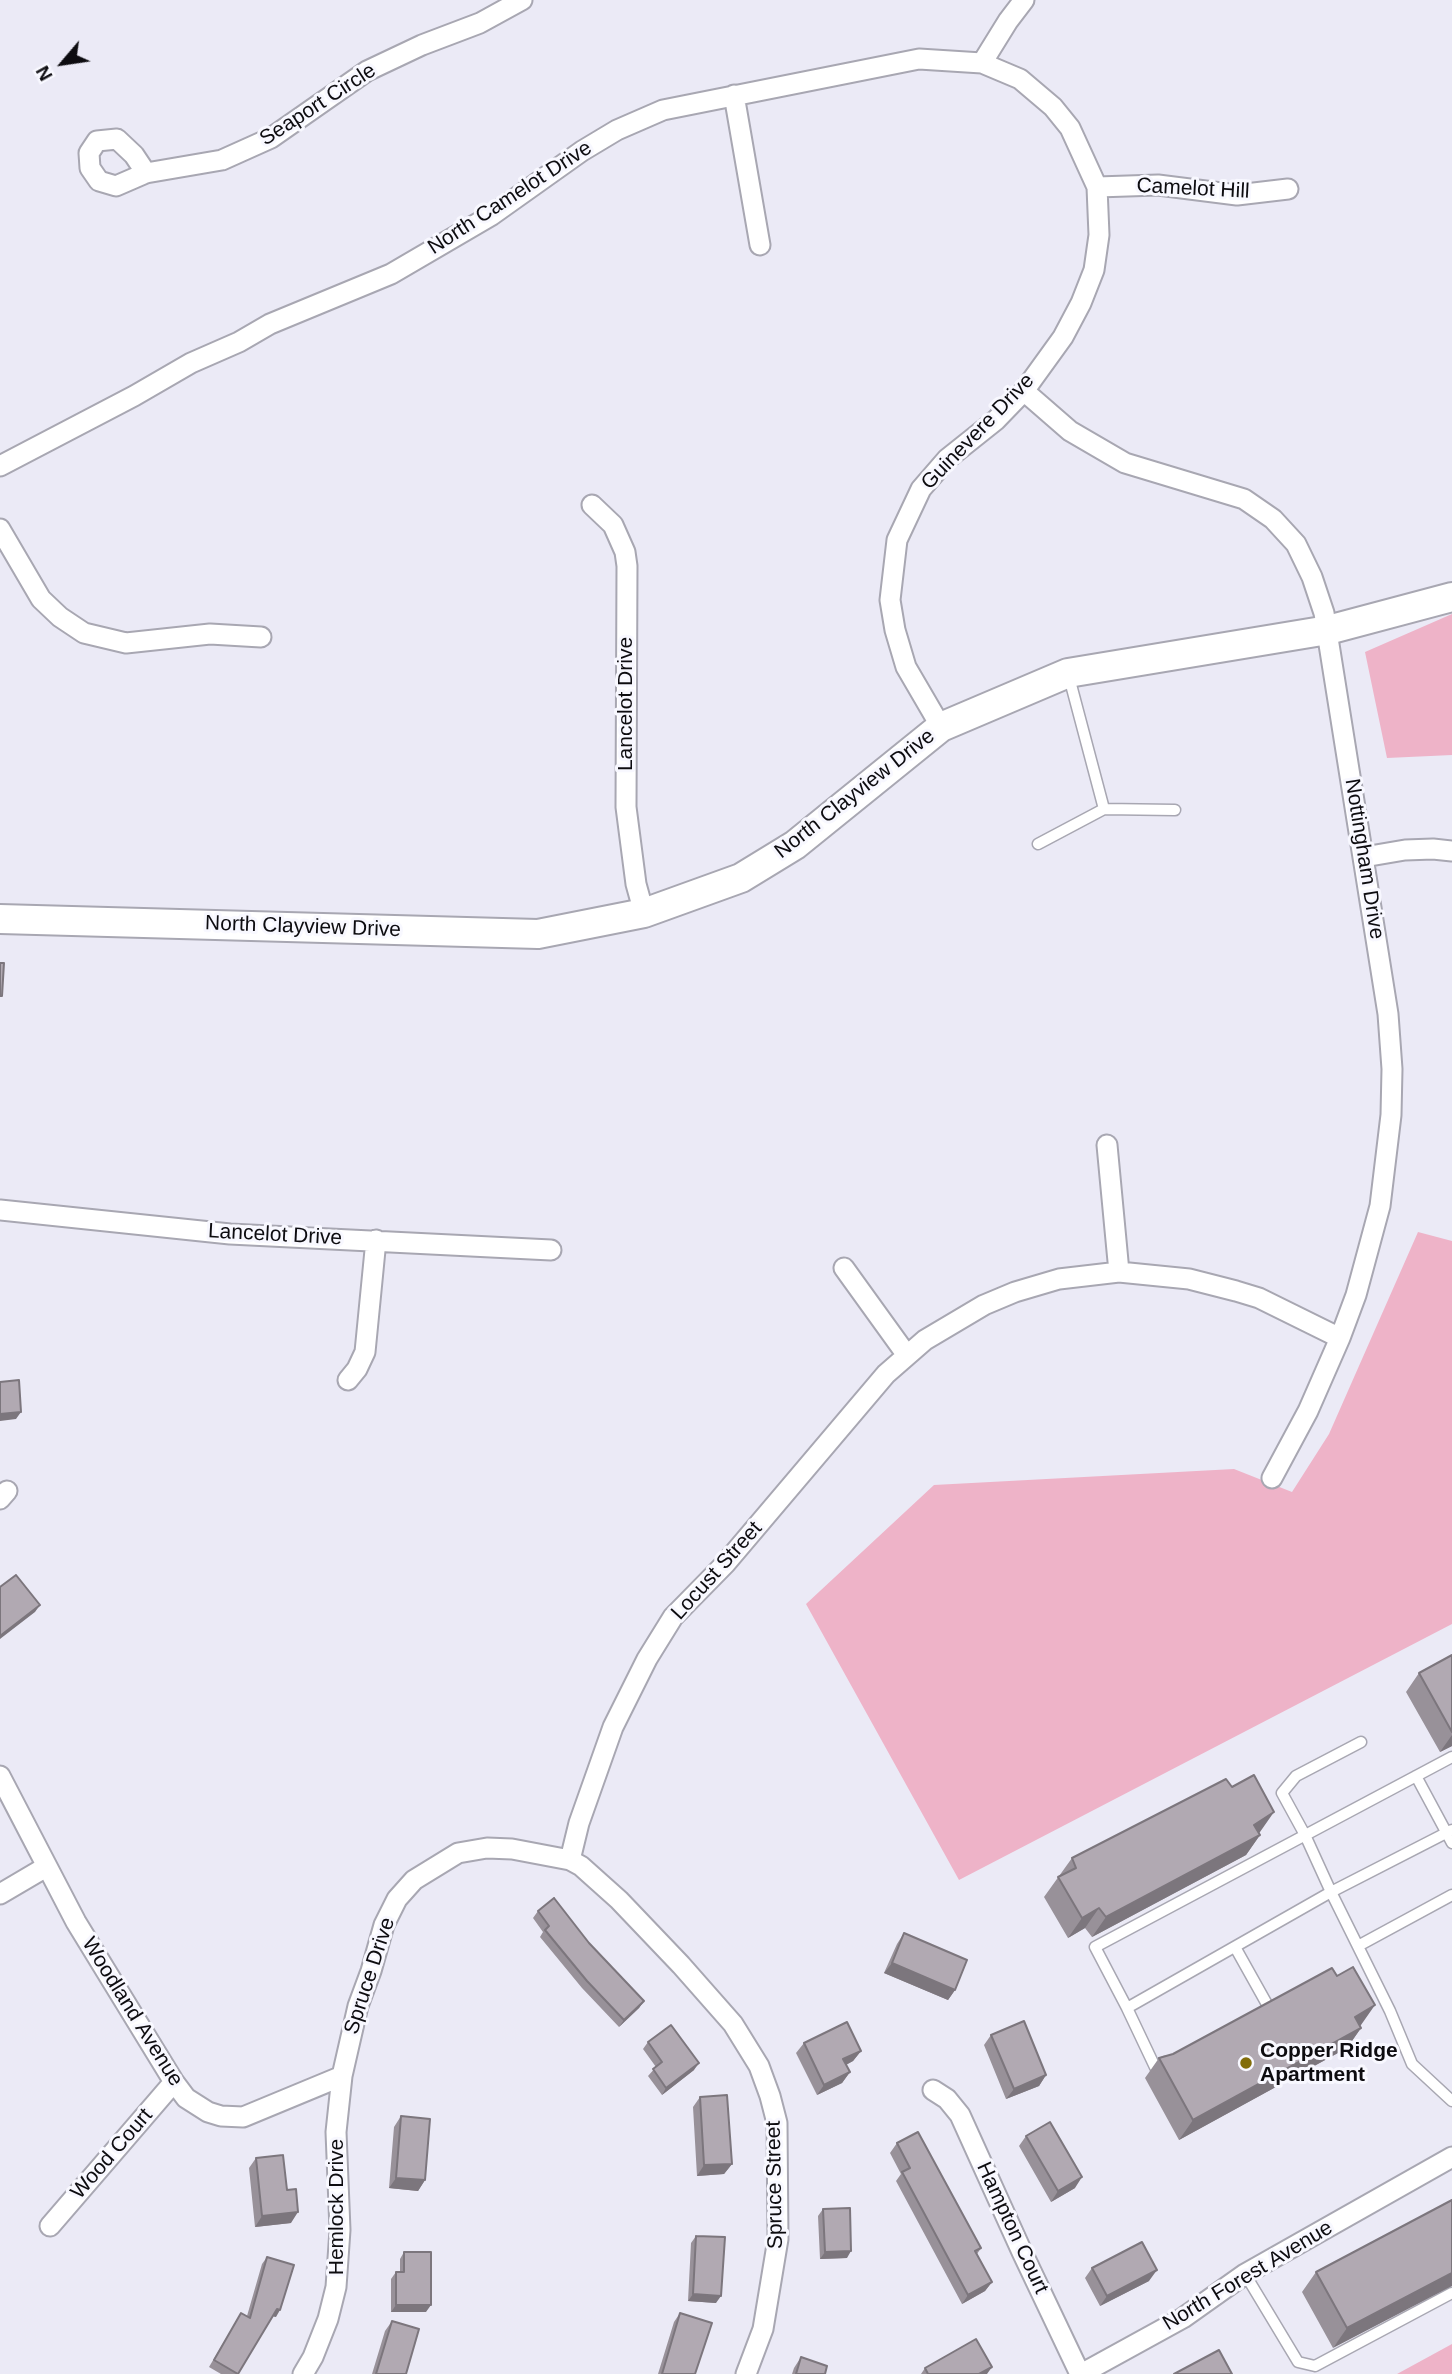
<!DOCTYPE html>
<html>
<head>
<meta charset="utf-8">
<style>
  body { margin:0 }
  #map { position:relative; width:1452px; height:2374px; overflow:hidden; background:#ebeaf6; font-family:Helvetica,sans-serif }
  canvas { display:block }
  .north { position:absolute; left:28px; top:28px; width:70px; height:70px; -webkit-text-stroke:5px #f8f8ff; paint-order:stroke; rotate:241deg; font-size:19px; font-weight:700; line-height:28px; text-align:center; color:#0d0c10 }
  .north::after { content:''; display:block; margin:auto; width:24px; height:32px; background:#0d0c10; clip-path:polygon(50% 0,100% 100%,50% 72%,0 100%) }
</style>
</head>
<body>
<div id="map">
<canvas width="1452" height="2374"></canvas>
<div class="north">N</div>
</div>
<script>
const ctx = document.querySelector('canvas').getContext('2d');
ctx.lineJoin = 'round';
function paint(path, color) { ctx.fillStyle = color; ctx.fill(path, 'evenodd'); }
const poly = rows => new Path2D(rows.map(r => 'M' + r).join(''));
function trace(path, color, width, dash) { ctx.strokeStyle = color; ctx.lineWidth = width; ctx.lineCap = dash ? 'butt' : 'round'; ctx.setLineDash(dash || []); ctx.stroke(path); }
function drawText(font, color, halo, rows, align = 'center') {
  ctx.font = font + ' Helvetica,sans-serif'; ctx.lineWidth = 6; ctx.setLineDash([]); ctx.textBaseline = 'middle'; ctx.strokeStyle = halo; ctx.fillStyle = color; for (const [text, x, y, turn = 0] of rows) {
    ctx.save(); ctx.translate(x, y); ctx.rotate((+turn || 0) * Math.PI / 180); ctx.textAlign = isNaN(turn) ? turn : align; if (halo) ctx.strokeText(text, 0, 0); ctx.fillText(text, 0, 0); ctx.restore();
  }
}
paint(poly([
  [1452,614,1452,755,1387,758,1365,652],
  [1418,1232,1452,1241,1452,1624,959,1880,806,1604,934,1485,1234,1469,1292,1492,1329,1434],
  [1452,2344,1452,2374,1397,2374]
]), '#eeb3c8');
const lane = poly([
  [1069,677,1104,809],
  [1038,844,1104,809,1175,810],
  [1361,1742,1296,1776,1282,1793,1305,1835,1331,1892,1452,1830],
  [1416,1776,1452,1843],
  [1358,1946,1452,1895],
  [1235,1947,1268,2006],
  [1127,2008,1095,1947,1452,1757],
  [1165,2062,1155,2067,1127,2008,1331,1892,1390,2011,1412,2064,1452,2101],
  [1245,2274,1298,2362,1315,2366,1452,2293]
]);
const street = poly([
  [982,63,1008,21,1024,0],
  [734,95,760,245],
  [146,173,134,155,117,139,97,141,89,153,90,168,99,181,116,186,146,173,222,160,271,138,367,71,422,45,480,23,522,0],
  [1097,187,1158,185,1237,195,1288,189],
  [1024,391,1070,431,1125,463,1244,499,1273,519,1296,544,1312,577,1324,613,1388,1014,1392,1069,1391,1115,1380,1206,1356,1295,1340,1338,1308,1411,1272,1478],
  [0,466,134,396,191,363,239,342,270,324,391,274,492,215,582,151,617,130,663,110,919,59,982,63,1020,79,1053,107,1070,128,1097,187,1099,235,1094,270,1081,303,1063,337,1024,391,996,420,947,459,921,489,897,540,890,600,895,630,906,667,941,727],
  [592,505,613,525,625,552,627,566,626,807,636,884,644,913],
  [0,529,41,599,60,617,84,633,126,643,210,634,261,637],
  [1364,857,1405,850,1433,849,1452,851],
  [1107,1145,1119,1272],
  [0,1210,230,1234,551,1250],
  [844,1268,906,1354],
  [348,1380,357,1369,365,1352,376,1240],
  [0,1499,7,1491],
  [0,1776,76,1922,174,2082,186,2098,208,2112,221,2116,243,2117,342,2076],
  [570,1860,579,1823,613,1727,647,1659,673,1617,725,1564,886,1374,925,1340,984,1305,1015,1292,1059,1279,1119,1272,1189,1279,1236,1291,1259,1298,1340,1338],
  [0,1894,46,1867],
  [933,2090,947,2099,960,2115,1022,2252,1080,2374],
  [50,2226,174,2082],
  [303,2374,313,2357,328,2319,336,2287,340,2230,336,2132,342,2076,358,2006,371,1971,384,1925,397,1899,414,1880,458,1853,487,1848,512,1849,570,1860,581,1866,619,1900,681,1965,733,2024,759,2066,770,2096,777,2123,778,2239,763,2329,746,2374],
  [1081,2374,1183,2318,1245,2274,1452,2157]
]);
const secondary = poly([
  [0,919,538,934,644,913,741,878,795,845,941,727,1068,673,1328,630,1452,597]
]);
trace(lane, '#a8a7b2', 13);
trace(street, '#a8a7b2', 23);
trace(secondary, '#a8a7b2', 32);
trace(lane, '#fff', 10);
trace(street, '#fff', 19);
trace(secondary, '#fff', 28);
paint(poly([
  [1452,1655,1452,1746,1440,1752,1406,1692,1419,1673],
  [1260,1832,1259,1833,1260,1835,1246,1855,1092,1937,1085,1928,1068,1938,1044,1897,1072,1858],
  [538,1911,589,1943,644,2001,639,2008,619,2027,582,1988,540,1937,543,1932,533,1918],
  [904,1933,955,1990,948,2000,884,1973,897,1944],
  [1361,2025,1360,2026,1361,2028,1347,2048,1179,2140,1145,2078,1159,2058],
  [991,2035,1046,2075,1039,2086,1006,2099,984,2045],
  [648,2042,694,2070,662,2095,648,2076,656,2067,643,2049],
  [804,2043,861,2051,853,2061,846,2065,850,2072,842,2083,817,2095,796,2053],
  [700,2097,732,2164,724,2174,697,2176,693,2107],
  [401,2116,425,2180,418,2191,389,2188,394,2127],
  [1026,2136,1075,2188,1051,2202,1019,2146],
  [897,2143,981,2248,977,2254,992,2282,985,2291,962,2304,896,2181,901,2174,890,2153],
  [256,2158,291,2223,255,2227,249,2168],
  [1452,2200,1333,2348,1302,2292,1316,2272],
  [823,2209,847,2258,820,2259,818,2216],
  [696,2236,716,2303,688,2301,691,2243],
  [404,2252,426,2312,391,2312,391,2279,396,2272,400,2272,400,2259],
  [267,2257,276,2317,273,2316,238,2374,221,2374,209,2367,241,2313,247,2316,262,2264],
  [1092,2268,1149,2281,1100,2306,1085,2278],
  [680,2313,695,2374,658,2374,674,2322],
  [392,2321,406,2374,372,2374,385,2331],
  [801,2357,825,2374,792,2374,794,2368],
  [925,2368,987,2374,921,2374]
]), '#989199');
paint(poly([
  [21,1412,16,1419,0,1421,0,1414],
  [40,1605,35,1612,0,1639,0,1636],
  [1452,1735,1452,1746,1440,1752],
  [1274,1812,1260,1832,1240,1845,1254,1825],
  [1260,1835,1246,1855,1092,1937,1106,1917],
  [1099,1908,1085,1928,1068,1938,1082,1918],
  [892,1963,955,1990,948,2000,884,1973],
  [644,2001,639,2008,619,2027,624,2020],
  [1375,2005,1361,2025,1341,2037,1355,2017],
  [1361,2028,1347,2048,1179,2140,1193,2120],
  [861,2051,853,2061,836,2070,843,2059],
  [699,2063,694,2070,662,2095,666,2088],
  [850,2072,842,2083,817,2095,824,2085],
  [1046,2075,1039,2086,1006,2099,1014,2089],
  [732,2164,724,2174,697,2176,704,2165],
  [1082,2177,1075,2188,1051,2202,1058,2191],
  [396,2178,425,2180,418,2191,389,2188],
  [298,2212,291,2223,255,2227,262,2216],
  [851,2251,847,2258,820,2259,825,2252],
  [1157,2270,1149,2281,1100,2306,1107,2296],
  [1452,2273,1452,2286,1333,2348,1347,2328],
  [992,2282,985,2291,962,2304,968,2295],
  [693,2294,721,2296,716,2303,688,2301],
  [396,2305,431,2305,426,2312,391,2312],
  [277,2309,280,2310,276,2317,272,2316],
  [992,2367,987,2374,979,2374]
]), '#7c767d');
const building = poly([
  [0,963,4,963,2,996,0,996,0,963],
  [19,1380,21,1412,0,1414,0,1382,19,1380],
  [16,1575,40,1605,0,1636,0,1587,16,1575],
  [1452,1655,1452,1732,1419,1673,1452,1655],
  [1254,1775,1274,1812,1254,1825,1260,1835,1106,1917,1099,1908,1082,1918,1058,1877,1076,1868,1072,1858,1226,1779,1232,1787,1254,1775],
  [554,1898,589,1943,644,2001,624,2020,587,1981,545,1930,549,1926,538,1911,554,1898],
  [904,1933,967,1960,955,1990,892,1963,904,1933],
  [1353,1967,1375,2005,1355,2017,1361,2028,1193,2120,1159,2058,1173,2054,1332,1968,1337,1976,1353,1967],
  [1024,2021,1046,2075,1014,2089,991,2035,1024,2021],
  [847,2022,861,2051,843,2059,850,2072,824,2085,804,2043,847,2022],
  [671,2025,699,2063,666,2088,653,2069,662,2062,648,2042,671,2025],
  [727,2095,732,2164,704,2165,700,2097,727,2095],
  [401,2116,430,2119,425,2180,396,2178,401,2116],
  [1050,2122,1082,2177,1058,2191,1026,2136,1050,2122],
  [918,2132,981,2248,975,2251,992,2282,968,2295,902,2172,910,2168,897,2143,918,2132],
  [283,2155,287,2190,296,2189,298,2212,262,2216,256,2158,283,2155],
  [1452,2200,1452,2273,1347,2328,1316,2272,1452,2200],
  [850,2208,851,2251,825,2252,823,2209,850,2208],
  [696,2236,725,2237,721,2296,693,2294,696,2236],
  [1142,2242,1157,2270,1107,2296,1092,2268,1142,2242],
  [404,2252,431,2252,431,2305,396,2305,396,2272,404,2272,404,2252],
  [267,2257,294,2265,280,2310,277,2309,238,2374,214,2360,241,2313,250,2318,267,2257],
  [680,2313,712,2323,695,2374,662,2374,680,2313],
  [392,2321,419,2329,406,2374,376,2374,392,2321],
  [976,2339,992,2367,979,2374,928,2374,925,2368,976,2339],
  [1219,2350,1232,2374,1174,2374,1219,2350],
  [801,2357,827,2366,825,2374,796,2374,801,2357]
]);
paint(building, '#b1a9b2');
trace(building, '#7c767d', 2);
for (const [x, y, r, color] of [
  [1246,2063,7,"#826d09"]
]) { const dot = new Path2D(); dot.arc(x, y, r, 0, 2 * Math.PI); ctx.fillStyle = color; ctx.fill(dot); trace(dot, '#f8f8ff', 2.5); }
drawText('21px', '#0d0c10', '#f8f8ff', [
  ["Seaport Circle",318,105,-33],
  ["Camelot Hill",1193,189,3],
  ["North Camelot Drive",510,198,-33],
  ["Guinevere Drive",978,432,-46],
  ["Lancelot Drive",626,704,-90],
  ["North Clayview Drive",855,794,-38],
  ["Nottingham Drive",1364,859,81],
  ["North Clayview Drive",303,927,2],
  ["Lancelot Drive",275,1235,3],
  ["Locust Street",717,1571,-48],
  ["Spruce Drive",370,1976,-72],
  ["Woodland Avenue",132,2012,58],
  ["Wood Court",112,2154,-49],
  ["Spruce Street",775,2185,-91],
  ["Hemlock Drive",337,2207,-90],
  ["Hampton Court",1012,2228,65],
  ["North Forest Avenue",1248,2276,-31]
]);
drawText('bold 21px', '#0d0c10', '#f8f8ff', [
  ["Copper Ridge",1260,2051],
  ["Apartment",1260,2075]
], 'left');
</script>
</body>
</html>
